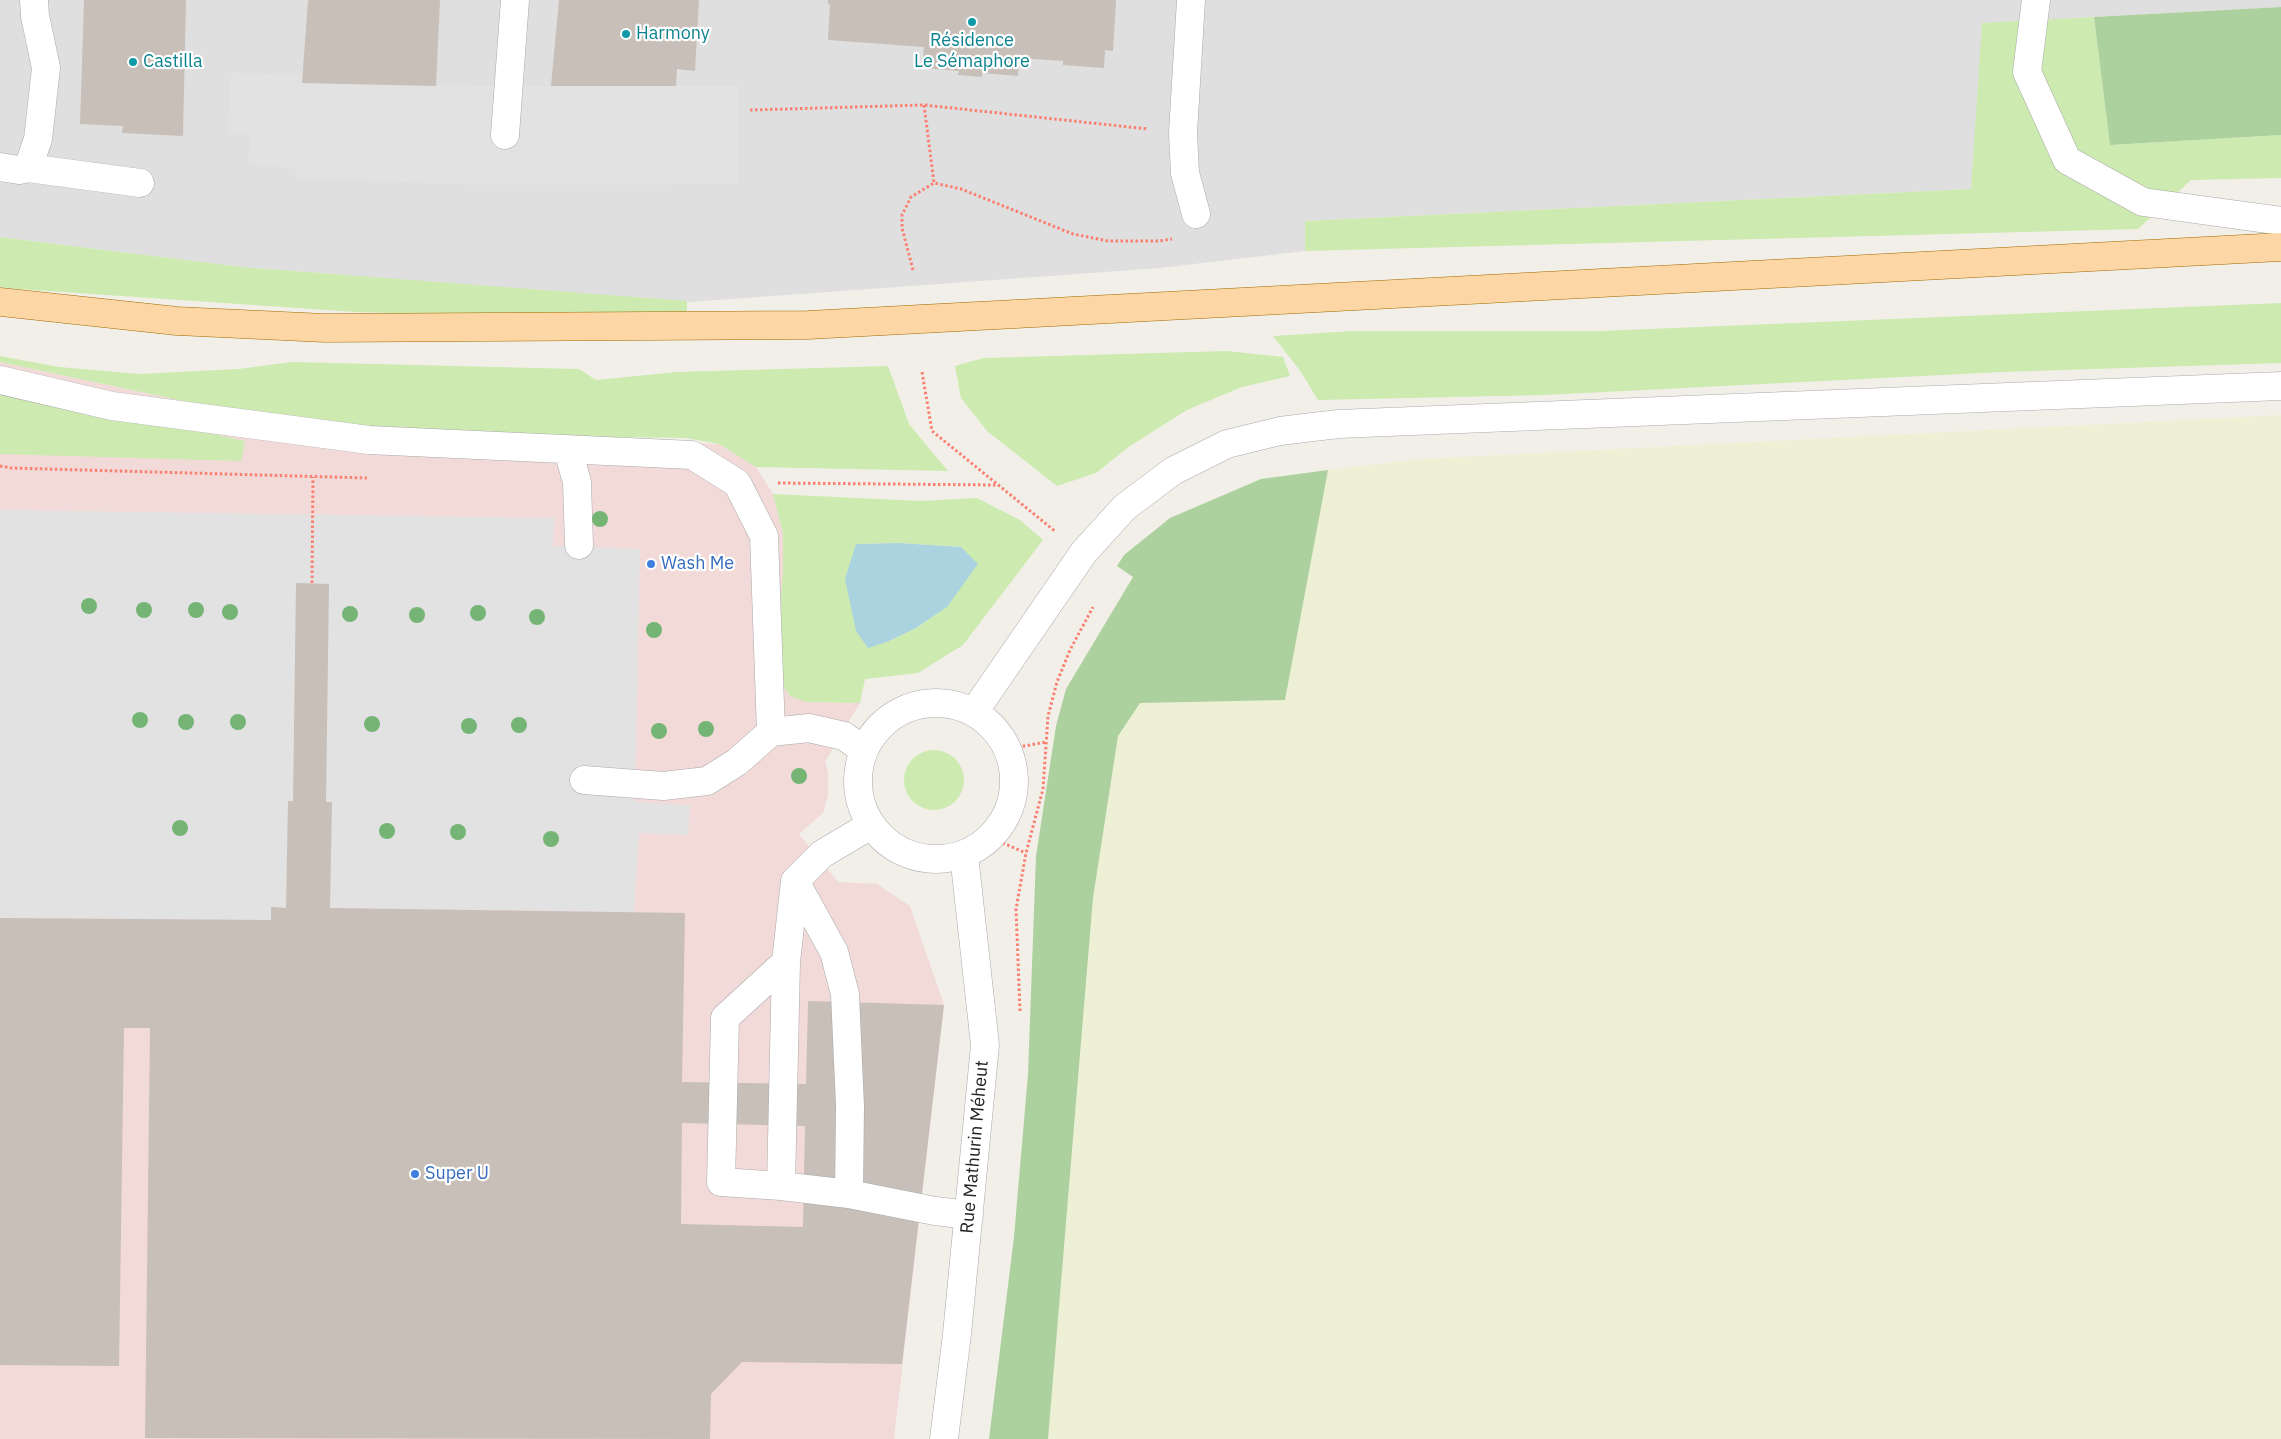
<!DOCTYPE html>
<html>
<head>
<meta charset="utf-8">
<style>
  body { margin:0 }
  canvas { display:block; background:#f2efe9 }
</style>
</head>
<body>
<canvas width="2281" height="1439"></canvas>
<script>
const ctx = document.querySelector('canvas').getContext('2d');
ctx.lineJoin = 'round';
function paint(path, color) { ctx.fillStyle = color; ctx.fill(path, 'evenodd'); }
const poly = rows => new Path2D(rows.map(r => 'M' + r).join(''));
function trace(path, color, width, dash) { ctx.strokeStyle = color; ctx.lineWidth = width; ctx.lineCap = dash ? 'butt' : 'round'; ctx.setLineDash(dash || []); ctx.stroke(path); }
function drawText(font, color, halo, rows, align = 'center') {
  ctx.font = font + ' "IBM Plex Sans",sans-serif'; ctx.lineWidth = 4.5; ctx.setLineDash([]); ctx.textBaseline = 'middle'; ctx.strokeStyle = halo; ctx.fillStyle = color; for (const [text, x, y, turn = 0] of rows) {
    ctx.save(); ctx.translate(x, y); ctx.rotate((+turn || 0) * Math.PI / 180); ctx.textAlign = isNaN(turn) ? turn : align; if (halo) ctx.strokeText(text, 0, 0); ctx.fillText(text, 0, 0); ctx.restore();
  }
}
paint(poly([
  [0,0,2281,0,2281,7,1983,23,1971,189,1305,221,1305,251,1160,268,690,302,242,267,0,237]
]), '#e0dfdf');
paint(poly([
  [0,362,273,420,514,436,719,444,756,467,773,494,783,534,783,572,806,702,860,703,825,762,828,772,828,796,823,813,799,834,838,882,877,884,910,906,944,1005,894,1439,0,1439]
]), '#f2dad9');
paint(poly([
  [2281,415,2281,1439,1048,1439,1093,898,1118,736,1140,703,1285,700,1328,470,1421,459]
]), '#eef0d5');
paint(poly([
  [2094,17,2110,145,2281,135,2281,178,2191,180,2138,229,1305,251,1305,221,1971,189,1982,23],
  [0,237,242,267,687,301,687,312,539,317,356,312,18,289,0,287],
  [2281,303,2281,363,2002,372,1545,395,1318,400,1301,372,1273,336,1353,331,1601,331],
  [1227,351,1283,357,1290,376,1242,387,1187,410,1130,446,1096,473,1057,486,987,431,961,398,955,366,984,358],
  [0,356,59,367,139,374,239,369,291,362,579,369,596,380,677,372,888,366,909,424,948,471,756,467,719,444,686,438,473,435,273,420,0,362],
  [0,388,245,441,241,461,0,454],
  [773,494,921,501,977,498,1020,520,1043,540,963,645,918,673,865,679,860,703,806,702,790,696,779,680,779,620,783,572,783,534],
  [899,543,961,547,947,607,916,628,887,642,856,544],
  '904 780a30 30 0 1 1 60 0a30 30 0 1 1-60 0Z'
]), '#cdebb0');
paint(poly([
  [2281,7,2281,135,2110,145,2094,17],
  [1328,470,1285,700,1140,703,1118,736,1093,898,1048,1439,989,1439,1014,1237,1028,1074,1036,856,1056,726,1066,689,1133,577,1117,566,1124,555,1170,518,1261,479]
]), '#add19e');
paint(poly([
  [231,73,302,75,302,83,480,86,738,86,739,184,482,185,297,178,297,169,248,164,251,134,228,133],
  [0,510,554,518,553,546,640,549,635,802,690,805,688,835,639,833,634,912,271,907,271,920,0,918]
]), '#e2e2e2');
paint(poly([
  [899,543,961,547,978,564,947,607,916,628,887,642,868,648,856,631,845,579,856,544]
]), '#aad3df');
paint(poly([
  [84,0,186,0,183,136,122,133,123,126,80,124],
  [308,0,440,0,436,86,302,83],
  [559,0,699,0,695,71,677,69,676,86,551,86],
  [828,0,1116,0,1113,51,1105,50,1104,68,1063,65,1063,61,1019,58,1018,76,982,73,982,77,958,75,959,71,922,68,924,47,828,40,830,4,828,4],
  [296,583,329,584,326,802,332,802,330,908,685,913,682,1082,806,1084,808,1001,944,1005,902,1364,742,1362,711,1394,710,1439,145,1438,150,1028,124,1028,119,1366,0,1365,0,918,271,920,271,907,286,908,288,801,293,801],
  [682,1123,805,1126,803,1227,681,1224]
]), '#c7bfb8');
const minor = poly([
  [1191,0,1183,133,1185,173,1196,214],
  [2036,0,2027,72,2067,160,2143,202,2281,221],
  [505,135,515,0],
  [0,167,19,170,28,168,38,139,46,68,35,16,34,0],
  [28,168,140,183],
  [0,380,112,406,369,440,692,455,737,483,764,536,771,732],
  [568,450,577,482,579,545],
  '858 781a78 78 0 1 1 156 0a78 78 0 1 1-156 0Z',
  [974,712,1084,552,1125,507,1173,471,1227,444,1280,431,1338,424,2281,386],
  [584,780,663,786,707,781,737,762,771,732,809,728,844,736,864,750],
  [795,881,834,952,845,994,850,1106,849,1194,935,1211,969,1215],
  [781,1186,721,1182,725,1018,786,962],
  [849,1194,781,1186,786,962,795,881,822,854,871,825],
  [944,1439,957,1334,985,1045,964,855]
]);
const major = poly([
  [0,302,177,321,325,328,808,325,2281,247]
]);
trace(minor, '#a9a9a9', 29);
trace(major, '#a06b00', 29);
trace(poly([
  [924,105,934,183],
  [750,110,924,105,1148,129],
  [913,270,902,228,902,215,911,197,934,183,961,189,1073,234,1108,241,1159,241,1172,239],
  [922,372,932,431,1056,532],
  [0,466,12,468,367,478],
  [778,483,996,485],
  [312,583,313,477],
  [1008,749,1046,742],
  [998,841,1026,853],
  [1020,1011,1016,909,1026,853,1043,789,1048,716,1057,682,1070,650,1093,607]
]), '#fa8072', 3, [2.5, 2.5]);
trace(minor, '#fff', 28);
trace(major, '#fcd6a4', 28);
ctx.fillStyle = '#74b475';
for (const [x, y] of [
  [600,519],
  [89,606],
  [144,610],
  [196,610],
  [230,612],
  [478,613],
  [350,614],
  [417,615],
  [537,617],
  [654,630],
  [140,720],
  [186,722],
  [238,722],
  [372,724],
  [519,725],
  [469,726],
  [706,729],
  [659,731],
  [799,776],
  [180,828],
  [387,831],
  [458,832],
  [551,839]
]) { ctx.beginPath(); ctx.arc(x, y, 8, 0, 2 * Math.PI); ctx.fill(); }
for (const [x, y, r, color] of [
  [972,22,5,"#0f9aa8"],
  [626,34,5,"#0f9aa8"],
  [133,62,5,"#0f9aa8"],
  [651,564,5,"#3f7fe0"],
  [415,1174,5,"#3f7fe0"]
]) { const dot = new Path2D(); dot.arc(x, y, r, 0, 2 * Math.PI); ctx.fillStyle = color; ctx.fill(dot); trace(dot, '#fff', 2); }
drawText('18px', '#0d838f', '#fff', [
  ["Harmony",636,34],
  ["Résidence",972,41,"center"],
  ["Le Sémaphore",972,62,"center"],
  ["Castilla",143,62]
], 'left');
drawText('18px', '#366cbe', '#fff', [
  ["Wash Me",661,564],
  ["Super U",425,1174]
], 'left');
drawText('18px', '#222', '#fff', [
  ["Rue Mathurin Méheut",975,1147,-85]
]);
</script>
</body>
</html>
